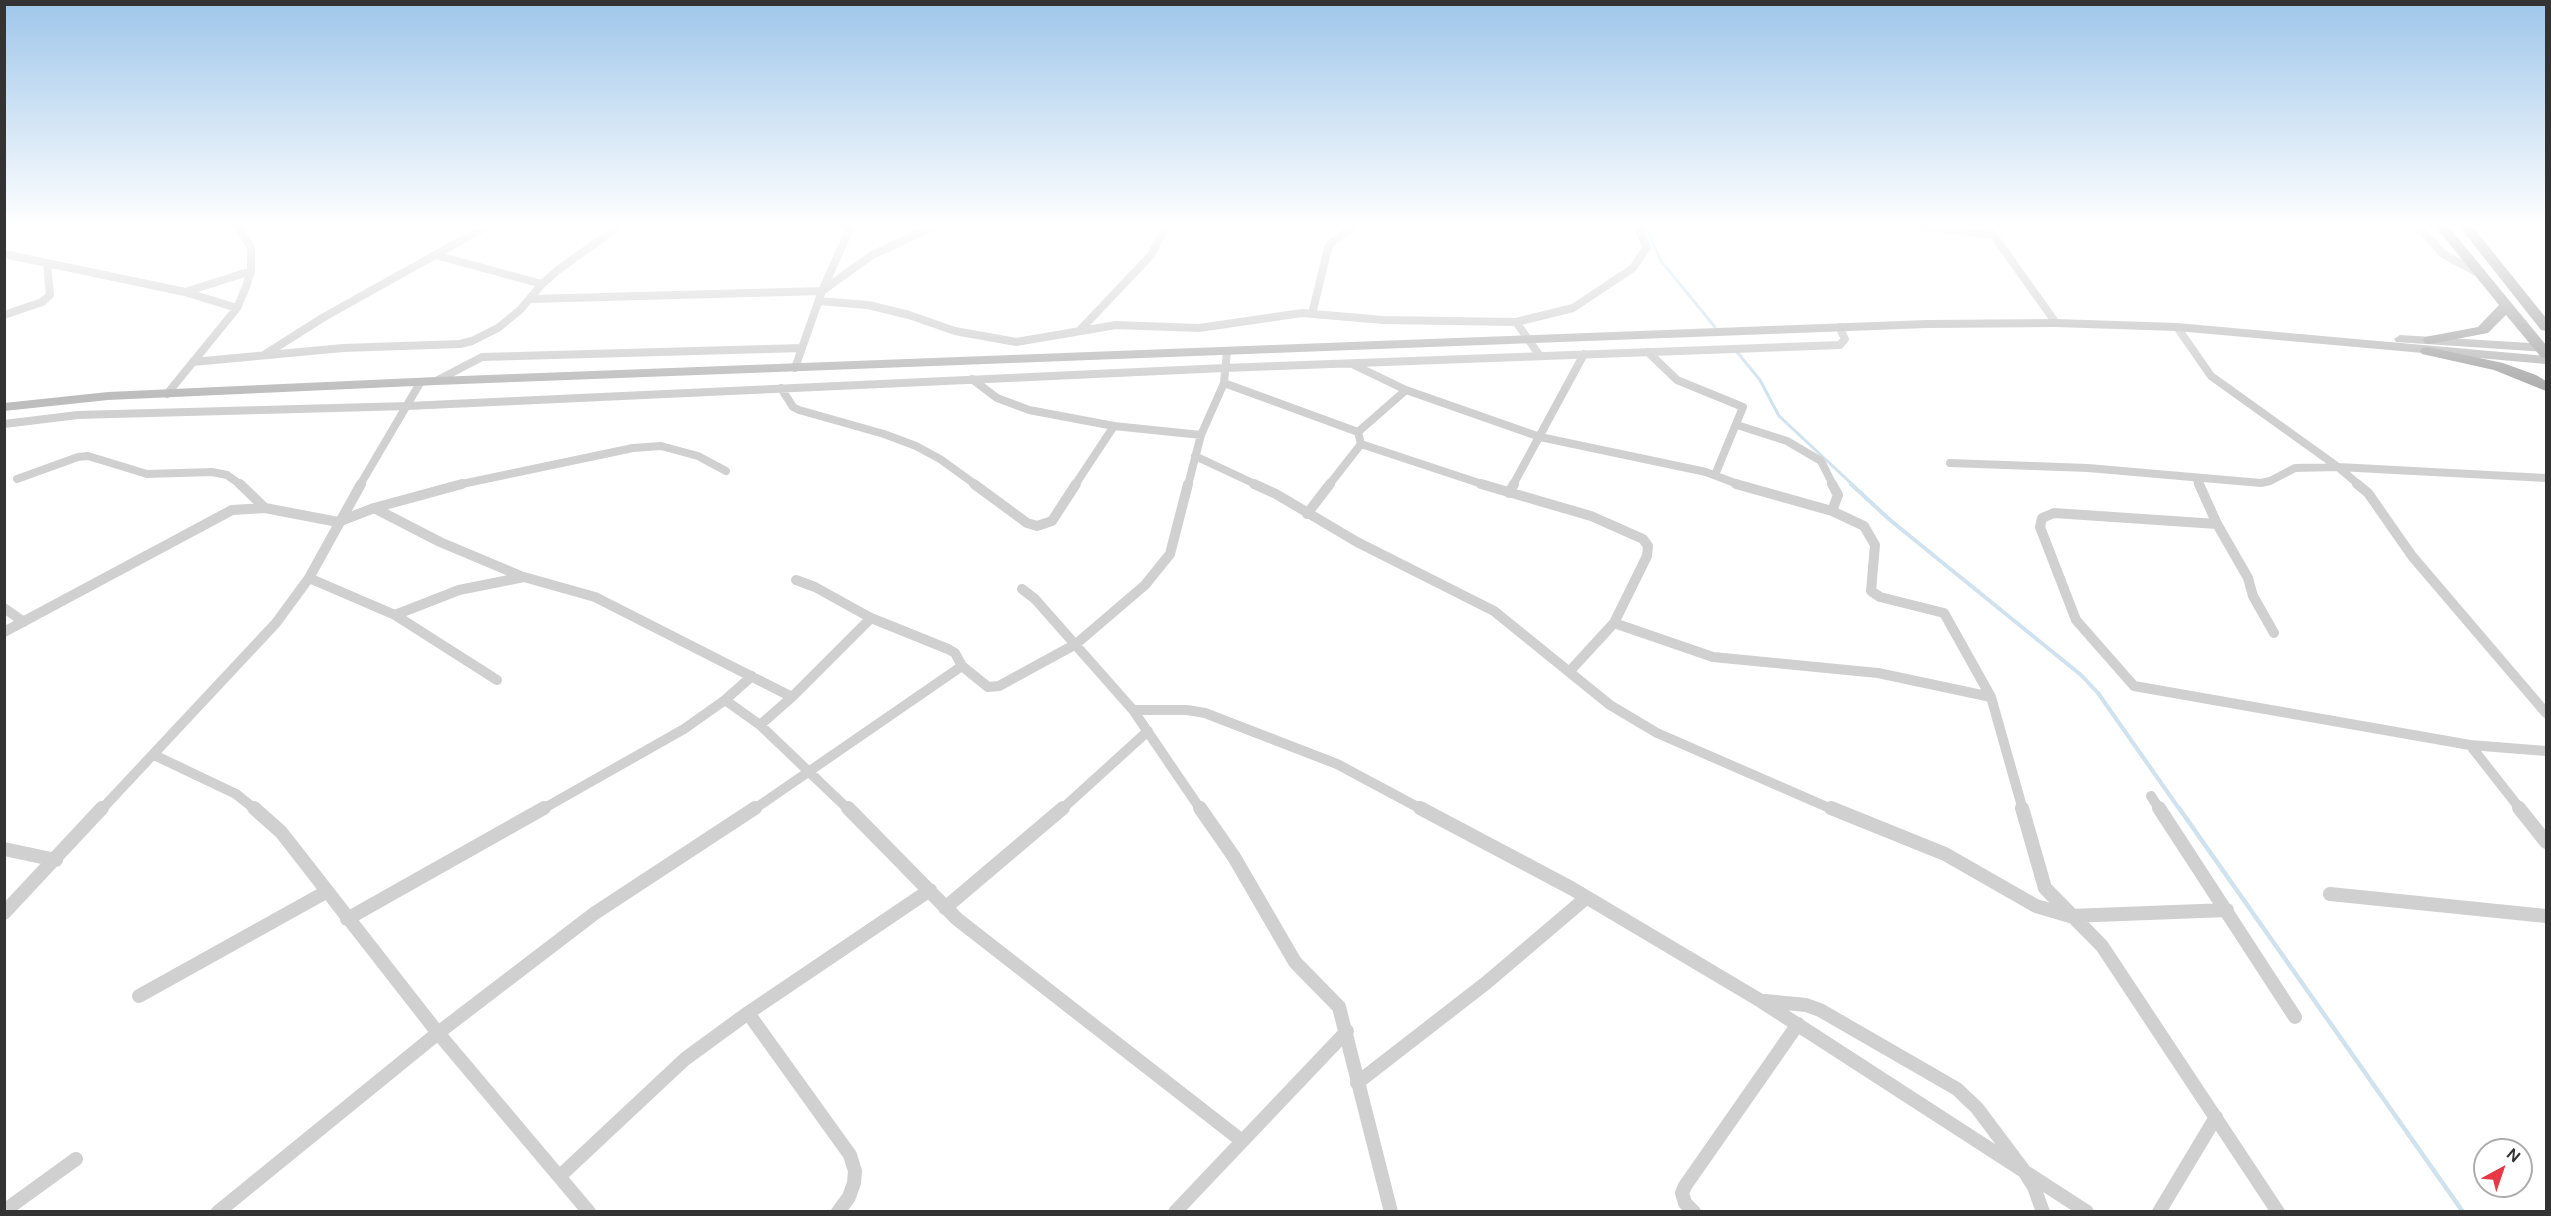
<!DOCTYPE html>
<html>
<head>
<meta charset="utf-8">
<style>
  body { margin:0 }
  #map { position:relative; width:2551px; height:1216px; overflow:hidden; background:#fff; font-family:"DM Sans",sans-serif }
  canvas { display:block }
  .frame { position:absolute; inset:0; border:6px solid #333; pointer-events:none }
  .north { position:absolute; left:2473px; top:1138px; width:60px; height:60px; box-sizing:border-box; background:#fff; border:2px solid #adadad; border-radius:50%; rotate:40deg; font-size:16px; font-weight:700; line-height:24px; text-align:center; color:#333 }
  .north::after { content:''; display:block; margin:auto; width:21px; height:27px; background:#e63946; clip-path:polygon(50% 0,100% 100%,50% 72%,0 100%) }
</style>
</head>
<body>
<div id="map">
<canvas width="2551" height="1216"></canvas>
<div class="frame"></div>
<div class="north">N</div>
</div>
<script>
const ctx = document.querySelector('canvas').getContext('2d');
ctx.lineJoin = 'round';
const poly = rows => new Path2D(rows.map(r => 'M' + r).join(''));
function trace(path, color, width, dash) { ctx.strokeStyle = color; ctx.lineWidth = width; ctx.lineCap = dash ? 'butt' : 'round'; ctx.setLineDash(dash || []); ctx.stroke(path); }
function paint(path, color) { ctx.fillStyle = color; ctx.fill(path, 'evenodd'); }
trace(poly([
  [1645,226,1661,261,1715,327],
  [1737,352,1760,380,1779,416,1853,485]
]), '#cfe2ee', 3);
trace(poly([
  [1851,484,1890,520,2081,675,2098,693,2180,810]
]), '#cfe2ee', 4);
trace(poly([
  [2179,808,2463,1212]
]), '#cfe2ee', 4.5);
trace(poly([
  [1921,226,1993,235],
  [1987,226,2056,323],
  [2418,226,2443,254,2478,273],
  [4,254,185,292,237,308],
  [435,255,542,284],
  [185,292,251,271],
  [531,299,822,291,872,255,935,226],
  [819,301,868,305,909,315,955,331,1016,342,1116,325,1199,328,1302,313,1383,320,1516,322,1573,308,1633,268,1647,247,1637,226],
  [1312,314,1328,248,1332,242,1355,226],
  [4,315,42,302,50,295,47,263],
  [1516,322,1540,356],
  [2177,327,2211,376,2338,467,2359,485],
  [1081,329,1151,255,1166,226],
  [1648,352,1677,380,1743,407,1715,475],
  [264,355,324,317,487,226],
  [193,362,343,348,460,344,472,341,498,328,520,310,542,284,558,270,619,226],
  [1354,365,1406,390,1540,437,1706,472,1740,485],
  [795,368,822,291,851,226],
  [972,379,997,398,1029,410,1114,426,1201,435],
  [436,381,482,357,802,348],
  [1224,383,1358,432,1361,444],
  [781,388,793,407,799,410,884,434,916,446,940,459,976,485],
  [167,394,237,308,246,287,251,271,251,248,238,226],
  [4,424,78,415,408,406,1224,368,1840,345,1845,339,1839,327],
  [1737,425,1787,441,1821,461,1833,485],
  [1358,432,1406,390],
  [1195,456,1257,485],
  [1950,463,2088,468,2261,483,2270,481,2295,468,2338,467,2546,478],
  [2196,478,2199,485],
  [17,479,78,457,88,456,147,474,212,472,227,475,241,485],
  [360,485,420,383],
  [457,485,633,448,661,446,698,456,726,471],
  [1075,485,1114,426],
  [1188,485,1201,435,1224,383,1227,351],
  [1329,485,1361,444,1485,485],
  [1513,485,1584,354]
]), '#d0d0d0', 8);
trace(poly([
  [240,484,265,508],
  [974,484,1027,523,1037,526,1052,521,1076,484],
  [1254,484,1276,494,1357,542,1494,611,1610,705,1657,733,1834,810],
  [1481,484,1591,516,1643,539,1648,546,1647,556,1614,623,1569,672],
  [1736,484,1832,511,1864,526,1875,545,1871,591,1880,597,1944,613,1991,697,2023,810],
  [2199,484,2217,524,2248,578,2253,596,2274,633],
  [2357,484,2368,493,2412,556,2546,713],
  [1509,493,1514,484],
  [374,508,440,542,521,576],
  [1832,511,1838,495,1832,484],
  [1307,514,1330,484],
  [2217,524,2054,513,2042,518,2040,527,2076,620,2134,686,2470,745,2546,751],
  [309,578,395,615,459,590,524,577,595,597,792,697],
  [1022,589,1035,599,1133,710,1201,810],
  [4,608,24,622],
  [395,615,497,680],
  [871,618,948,649,955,653,962,666,988,687,999,686,1076,644,1145,585,1170,554,1188,484],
  [1614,623,1713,657,1878,673,1991,697],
  [4,632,232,510,265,508,338,522,374,508,462,484],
  [725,700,760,725,849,810],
  [1133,710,1187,710,1205,713,1337,764,1423,810],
  [760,725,792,697,871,618,815,587,796,580],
  [2470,745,2521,810],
  [154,755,236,794,256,810],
  [2151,796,2160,810],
  [101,810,276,623,309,578,361,484],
  [541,810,684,729,725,700,752,676],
  [753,810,962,666],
  [1061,810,1148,731]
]), '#d0d0d0', 10);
trace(poly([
  [254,808,281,832,438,1033,589,1212],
  [848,808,957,919,1242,1141],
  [1200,808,1234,857,1295,962,1339,1007,1391,1212],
  [1420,808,1571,888,1761,1001,2087,1212],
  [1831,808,1945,854,2036,906,2070,916,2227,910],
  [2022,808,2045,888,2102,946,2278,1212],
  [2159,808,2295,1017],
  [2519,808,2546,842],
  [4,849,56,860],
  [2330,894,2546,916],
  [945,908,1063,808],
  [4,913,102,808],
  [347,919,544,808],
  [139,996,326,892],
  [1765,1001,1806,1005,1820,1010,1957,1089,1977,1108,2022,1168,2034,1187,2043,1212],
  [748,1013,850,1155,855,1171,854,1183,849,1197,838,1212],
  [1357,1083,1486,983,1586,898],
  [560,1176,685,1059,748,1013,930,890],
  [4,1211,76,1159],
  [218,1212,438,1033,595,913,755,808],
  [1175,1212,1347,1031],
  [1694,1212,1685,1203,1682,1193,1685,1186,1798,1024],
  [2159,1212,2216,1117]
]), '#d0d0d0', 14);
paint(poly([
  [2056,319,2177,323,2546,356,2546,364,2177,331,2056,327,1927,328,436,385,108,400,4,411,4,403,108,392,436,377,1927,320,2056,319],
  [2400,335,2546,344,2546,352,2396,342,2394,339,2400,335]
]), '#bdbdbd');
paint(poly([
  [2435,226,2448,226,2546,345,2546,358,2541,357,2506,315,2488,333,2430,344,2425,343,2423,340,2425,337,2478,327,2499,305,2435,226],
  [2459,226,2472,226,2546,318,2546,331,2541,330,2459,226],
  [2427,347,2503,363,2536,375,2546,381,2546,391,2494,370,2422,354,2420,351,2422,348,2427,347]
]), '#ababab');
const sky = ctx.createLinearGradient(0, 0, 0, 396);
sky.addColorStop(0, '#9ec6ea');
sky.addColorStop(0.57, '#fff');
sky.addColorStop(1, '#ffffff00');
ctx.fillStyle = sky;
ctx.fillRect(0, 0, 2551, 396);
</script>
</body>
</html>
